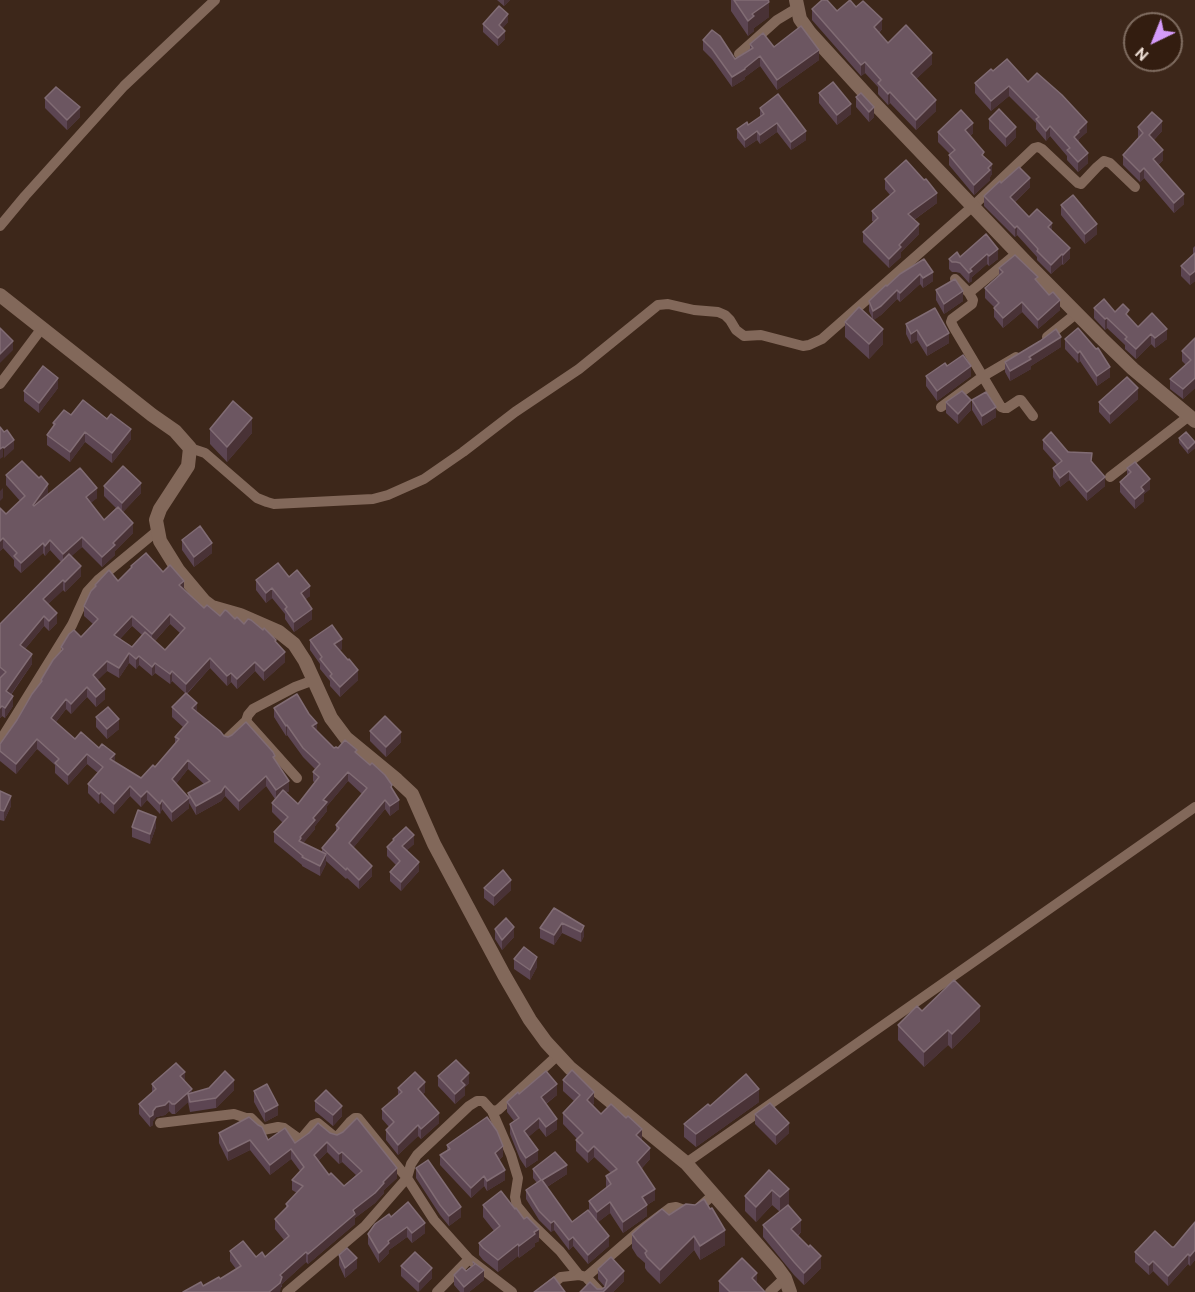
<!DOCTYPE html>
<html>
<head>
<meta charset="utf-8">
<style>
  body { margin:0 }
  #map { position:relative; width:1195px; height:1292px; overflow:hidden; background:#3d271a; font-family:Cabin,sans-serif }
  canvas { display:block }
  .north { position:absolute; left:1123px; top:12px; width:60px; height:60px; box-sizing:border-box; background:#331d10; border:2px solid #7f6c60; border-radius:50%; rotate:223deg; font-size:16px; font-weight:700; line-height:24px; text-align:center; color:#f1e2d9 }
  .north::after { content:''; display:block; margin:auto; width:21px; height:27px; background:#d59bfa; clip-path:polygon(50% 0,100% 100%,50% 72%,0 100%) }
</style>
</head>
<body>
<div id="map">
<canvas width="1195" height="1292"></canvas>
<div class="north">N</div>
</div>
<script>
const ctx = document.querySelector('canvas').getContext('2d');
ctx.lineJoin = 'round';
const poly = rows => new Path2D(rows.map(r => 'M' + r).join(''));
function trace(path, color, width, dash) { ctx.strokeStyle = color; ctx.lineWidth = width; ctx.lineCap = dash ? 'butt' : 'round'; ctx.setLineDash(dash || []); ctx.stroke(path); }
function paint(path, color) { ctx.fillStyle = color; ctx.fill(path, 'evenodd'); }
trace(poly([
  [739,54,777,20,797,8],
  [0,226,25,196,124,86,215,0],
  [955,279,969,293,973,300,972,304,952,319,951,322,954,328,1001,407,1004,408,1007,408,1019,400,1021,400,1033,416],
  [969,293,1017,253],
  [1047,337,1077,313],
  [0,384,42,328],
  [941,407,982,377,1016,357],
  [190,448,205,453,257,498,267,502,274,504,373,499,388,495,424,479,463,452,515,412,579,369,658,305,668,304,694,310,718,312,725,315,730,320,736,330,744,336,761,335,803,346,809,345,822,339,973,206,1034,148,1038,147,1042,149,1078,183,1081,184,1097,167,1104,161,1110,163,1135,187],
  [1110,477,1189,416],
  [246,721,297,778],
  [227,739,246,721,248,715,253,709,295,687,314,680],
  [0,741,72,625,87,592,99,579,157,531],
  [492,1111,511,1155,518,1178,515,1197,517,1206,530,1222,560,1251,579,1275],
  [160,1123,234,1114,246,1118,251,1118,263,1130,278,1127,284,1128,298,1138,302,1138,313,1125,318,1123,335,1137,337,1137,350,1122,355,1118,358,1118,407,1178,434,1220,469,1259,512,1292],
  [686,1163,1195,807],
  [586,1277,638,1232,670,1208,676,1207,690,1212,694,1212,714,1194],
  [287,1292,365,1226,407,1178,411,1164,417,1155,469,1106,477,1101,483,1101,492,1111,498,1110,558,1055],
  [437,1292,469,1259],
  [542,1292,561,1277,579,1275,586,1277,600,1292],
  [770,1292,785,1278]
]), '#82685a', 10);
trace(poly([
  [796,0,800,19,810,33,873,102,1024,260,1101,338,1133,369,1195,421],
  [0,295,152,415,175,431,190,448,188,466,160,509,156,520,160,541,178,570,204,601,212,607,240,615,279,632,294,644,305,661,331,718,346,738,397,780,412,794,434,844,504,975,530,1020,546,1042,570,1068,686,1163,777,1267,785,1278,790,1292]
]), '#82685a', 14);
paint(poly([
  [497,0,510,0,504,6],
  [731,0,770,0,769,1,769,17,754,28,754,31,748,36,731,11],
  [856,7,882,29,879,33,888,43,932,64,916,79,936,111,916,130,890,103,888,105,878,94,878,87,865,73,861,76,812,20,812,9,837,11],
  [508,22,502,28,505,39,498,46,483,32,483,24],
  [703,40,735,59,750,49,750,44,774,47,819,60,777,90,760,66,745,77,745,79,732,87,712,59,703,50],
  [993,71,1028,82,1087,132,1079,139,1079,143,1088,163,1078,172,1067,160,1067,156,1050,136,1046,141,1036,129,1036,123,1009,96,991,111,975,93,975,83],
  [819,93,851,114,837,125,819,103],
  [856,97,874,117,869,122,856,107],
  [45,98,80,117,67,130,45,108],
  [760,108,806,140,791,150,777,132,760,144,757,140,745,148,737,138,737,129,748,125,760,117],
  [989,119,1016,137,1006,147,989,129],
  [1138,127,1162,131,1154,140,1163,160,1158,165,1184,204,1174,213,1144,178,1140,182,1123,165,1123,155,1138,138],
  [938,132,973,133,970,136,984,157,992,174,990,177,990,180,974,195,949,165,949,155,950,154,938,142],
  [885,179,937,203,914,220,919,234,901,252,901,257,889,268,863,242,863,232,874,222,872,221,872,211,890,195,885,189],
  [1001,183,1030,187,1015,202,1029,217,1052,231,1070,258,1063,265,1062,264,1051,274,1037,260,1037,257,1017,235,1015,237,984,206,984,196],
  [1061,205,1097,234,1085,244,1061,215],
  [986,234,998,259,989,266,987,264,972,277,972,281,969,283,960,273,956,272,952,272,949,269,949,259,960,257],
  [1195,246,1195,281,1190,285,1181,276,1181,266,1193,254,1193,248],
  [924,259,933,281,923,288,920,284,900,302,897,299,881,315,873,320,883,344,869,359,845,337,845,322,873,320,869,311,869,301,887,286],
  [999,268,1038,282,1060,310,1038,329,1022,312,1003,328,994,317,994,307,985,298,985,288,999,275],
  [936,290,963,301,944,314,936,300],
  [1094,308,1115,312,1129,318,1138,327,1167,339,1155,348,1151,344,1136,359,1125,349,1125,345,1107,328,1105,330,1094,318],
  [906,324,949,343,927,356,917,340,911,344,906,334],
  [1078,328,1110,377,1097,386,1080,361,1078,363,1065,349,1065,339],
  [1195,338,1195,388,1183,399,1170,389,1170,379,1186,365,1182,361,1182,351],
  [1061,347,1031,366,1031,369,1010,381,1005,372,1005,362],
  [947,366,971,376,937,401,926,386,926,376],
  [58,388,39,413,24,401,24,391],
  [1138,399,1110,424,1099,412,1099,402],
  [972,400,996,417,982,426,972,410],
  [946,402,971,410,958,424,946,413],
  [71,415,131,439,112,463,85,442,70,462,47,445,47,435,53,426,53,423],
  [210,429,252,433,227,462,210,444],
  [1179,438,1195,442,1195,448,1188,454,1179,443],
  [1043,440,1092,461,1105,486,1087,501,1069,480,1060,487,1053,477,1053,468,1057,465,1043,449],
  [1127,468,1150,489,1144,494,1144,501,1135,509,1120,492,1120,482,1127,475],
  [6,475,48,494,97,498,90,503,104,520,116,508,104,496,104,486,141,493,123,512,133,533,115,551,115,555,102,567,82,547,71,556,81,576,65,592,63,590,48,604,57,623,49,631,44,626,25,649,32,664,11,695,13,706,5,718,2,716,0,718,0,624,61,562,50,550,45,556,43,553,21,573,14,566,14,560,3,548,0,551,6,514,20,501,6,485],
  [182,540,212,553,194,567,182,550],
  [131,566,163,572,204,608,220,616,235,619,276,643,285,662,264,681,255,671,237,689,231,682,227,686,210,668,187,694,197,712,224,736,275,761,289,791,286,793,298,804,315,783,313,781,313,772,315,769,303,757,287,735,286,736,274,717,274,708,317,731,334,748,338,748,357,754,392,789,399,809,390,816,385,809,353,848,372,876,359,889,347,878,346,879,326,861,326,864,320,876,302,866,302,865,274,842,274,832,283,823,272,812,272,803,275,799,266,786,239,811,225,796,221,801,196,815,189,803,189,808,172,822,162,809,160,814,147,800,141,807,130,796,114,814,101,802,99,804,88,793,88,784,98,773,87,764,68,785,55,773,55,765,37,749,16,774,0,761,0,744,17,720,41,682,41,680,61,652,61,647,81,637,93,624,84,616,84,606,95,587,95,585,118,581,131,567],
  [170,624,180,633,165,650,155,641],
  [132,626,142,635,132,647,120,639],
  [129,663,136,669,139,665,152,676,155,673,170,684,172,681,185,693,172,707,172,717,183,727,175,737,175,743,155,767,141,778,115,762,75,739,56,722,66,709,71,714,87,697,96,707,105,699,97,680,107,671,119,678],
  [188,769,204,784,188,793,188,798,176,784],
  [348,781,362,794,336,825,336,831,322,848,322,852,303,843,315,829,315,826,327,811,327,806],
  [289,577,310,596,305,599,312,619,294,632,285,619,285,614,272,598,266,603,256,590,256,580],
  [310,640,342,649,339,650,358,680,340,697,330,686,330,681,320,669,320,664,310,650],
  [96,717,119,729,107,739,96,727],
  [370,731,401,742,386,757,370,741],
  [0,791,11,806,4,821,0,820],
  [132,827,156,827,150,844,132,837],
  [393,839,414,844,407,850,419,871,401,891,390,881,390,872,396,865,387,856,387,847,393,842],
  [484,888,511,890,494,906,484,898],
  [554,908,584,926,584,936,581,942,562,933,554,945,540,938,540,928],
  [495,929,514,937,502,950,495,939],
  [514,959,537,967,530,980,514,969],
  [922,1011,980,1021,952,1049,948,1045,924,1067,898,1040,898,1025],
  [438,1076,469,1083,465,1087,465,1095,455,1104,438,1086],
  [563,1080,594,1103,593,1105,601,1114,642,1140,650,1159,642,1168,655,1200,647,1205,647,1216,623,1233,610,1213,598,1222,609,1246,588,1264,573,1246,569,1250,554,1230,551,1232,539,1220,526,1199,526,1190,537,1183,533,1178,533,1169,567,1174,547,1187,572,1222,589,1211,589,1201,606,1188,606,1176,611,1173,594,1157,588,1163,576,1151,576,1140,577,1139,563,1124,563,1113,574,1101,563,1091],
  [185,1081,192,1093,234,1090,216,1108,190,1112,188,1102,175,1114,172,1114,169,1111,165,1115,156,1117,153,1121,153,1125,150,1127,139,1114,139,1104,152,1093,152,1084],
  [398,1088,425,1092,423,1094,439,1123,421,1139,418,1136,398,1155,386,1140,386,1130,389,1127,382,1119,382,1109,398,1095],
  [254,1091,278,1115,265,1122,254,1102],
  [519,1094,557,1095,546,1104,557,1129,546,1137,539,1128,528,1137,538,1160,526,1168,520,1159,510,1134,510,1124,514,1121,507,1112,507,1102],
  [315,1101,342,1116,333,1126,315,1111],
  [759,1102,696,1147,684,1137,684,1124,710,1106],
  [755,1114,789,1133,776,1145,755,1124],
  [219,1133,268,1140,295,1143,330,1133,397,1178,384,1190,384,1193,375,1203,355,1218,355,1224,308,1264,306,1262,282,1284,282,1287,203,1286,220,1279,236,1269,230,1261,230,1251,256,1257,265,1257,284,1240,275,1229,275,1219,286,1208,286,1204,297,1193,292,1190,292,1180,300,1171,291,1159,270,1175,250,1150,228,1161,219,1143],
  [327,1152,339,1164,342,1162,356,1175,344,1186,329,1175,318,1161],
  [447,1145,503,1156,499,1160,505,1180,487,1191,484,1186,471,1198,440,1165,440,1155,447,1151],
  [416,1168,461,1217,449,1226,440,1215,416,1178],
  [769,1170,789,1204,785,1208,801,1232,798,1236,821,1268,804,1285,794,1275,763,1237,763,1225,780,1212,772,1205,756,1222,745,1211,745,1196],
  [483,1205,539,1241,535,1243,535,1246,519,1258,518,1256,498,1272,483,1260,479,1255,479,1243,494,1231,483,1217],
  [669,1215,725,1245,700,1260,694,1250,660,1284,647,1271,645,1268,645,1263,637,1256,632,1248,632,1234],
  [391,1217,425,1233,412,1243,407,1237,389,1250,389,1253,379,1263,368,1244,368,1234],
  [1195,1222,1195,1260,1190,1266,1188,1264,1168,1286,1153,1271,1149,1275,1135,1262,1135,1252,1174,1247],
  [339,1255,357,1268,345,1278,339,1265],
  [473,1262,484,1280,469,1292,460,1292,454,1285,454,1275,466,1271,473,1266],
  [401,1266,432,1278,418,1292,401,1276],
  [598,1269,624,1281,613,1292,597,1289,602,1289,605,1287,598,1279],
  [719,1281,757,1283,765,1292,719,1292]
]), '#5c4552');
paint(poly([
  [504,0,510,0,504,6],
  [769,2,769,17,754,28,754,31,748,36,748,21,752,14],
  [508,14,508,22,499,33,499,25],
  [882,19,882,29,874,37,874,27],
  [505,31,505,39,498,46,498,38],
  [819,50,819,60,777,90,777,80],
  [932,53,932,64,911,84,911,73],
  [760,56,760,66,745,77,745,79,732,87,732,77],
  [865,62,865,73,861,76,861,65],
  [1009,86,1009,96,991,111,991,101],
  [890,92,890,103,888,105,888,94],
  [936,100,936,111,916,130,916,120],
  [851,104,851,114,837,125,837,115],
  [80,107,80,117,67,130,67,120],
  [874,107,874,117,869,122,869,112],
  [1162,121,1162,131,1149,145,1149,135],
  [1087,122,1087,132,1079,139,1079,142,1074,147,1074,137,1078,131],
  [777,123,777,132,760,144,760,135],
  [973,123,973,133,965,140,965,130],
  [1050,126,1050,136,1046,141,1046,131],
  [1016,127,1016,137,1006,147,1006,137],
  [757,131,757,140,745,148,745,140],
  [806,131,806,140,791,150,791,142],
  [1163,150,1163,160,1153,169,1153,159],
  [1088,153,1088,163,1078,172,1078,162],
  [992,164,992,174,990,177,990,180,974,195,974,185],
  [1144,168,1144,178,1140,182,1140,172],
  [1030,178,1030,187,1010,206,1010,197],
  [937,193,937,203,908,224,908,214],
  [1184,194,1184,204,1174,213,1174,203],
  [1052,223,1052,232,1048,227],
  [919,224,919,234,901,252,901,257,889,268,889,259,899,245],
  [1097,224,1097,234,1085,244,1085,234],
  [1017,226,1017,235,1015,237,1015,228],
  [1070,248,1070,258,1063,265,1063,255],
  [998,249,998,259,989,266,989,256],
  [987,254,987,264,972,277,972,281,969,283,970,269],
  [1062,254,1062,264,1051,274,1051,265],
  [1195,271,1195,281,1190,285,1190,275],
  [933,272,933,281,923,288,923,278],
  [920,274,920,284,900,302,900,293],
  [897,290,897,299,881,315,873,321,873,311],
  [963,291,963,301,944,314,944,304],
  [1060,300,1060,310,1038,329,1038,320],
  [1022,302,1022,312,1003,328,1003,318],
  [1107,318,1107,328,1105,330,1105,319],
  [883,329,883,344,869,359,869,344],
  [1167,329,1167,339,1155,348,1155,338],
  [917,330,917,340,911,344,911,334],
  [949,333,949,343,927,356,927,346],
  [1151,334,1151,344,1136,359,1136,349],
  [1061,337,1061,347,1031,366,1031,369,1010,381,1010,371,1029,357],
  [13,341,13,350,0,363,0,354],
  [1080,351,1080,361,1078,363,1078,353],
  [971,366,971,376,937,401,937,391],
  [1110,367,1110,377,1097,386,1097,376],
  [58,378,58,388,39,413,39,403],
  [1195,378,1195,388,1183,399,1183,389],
  [1138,388,1138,399,1110,424,1110,414],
  [971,400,971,410,958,424,958,414],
  [996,407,996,417,982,426,982,416],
  [252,418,252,433,227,462,227,447],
  [131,429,131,439,112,463,112,453],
  [85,432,85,442,70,462,70,452],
  [14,440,14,449,4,458,4,448],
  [1195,443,1195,448,1188,454,1188,449],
  [3,447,3,457,0,459,0,449],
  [1069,471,1069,480,1060,487,1060,478],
  [1105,477,1105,486,1087,501,1087,492],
  [1150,479,1150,489,1144,494,1144,501,1135,509,1135,499,1141,487],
  [141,483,141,493,122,513,122,503],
  [48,484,48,494,33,515,33,505],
  [3,488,3,498,0,501,0,491],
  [97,488,97,498,86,507,86,497],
  [133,523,133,533,115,551,115,555,102,567,102,557,113,543],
  [82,537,82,547,63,564,63,554],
  [3,538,3,548,0,551,0,541],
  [50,540,50,550,45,556,45,546],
  [43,543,43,553,21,573,21,563],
  [212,543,212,553,194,567,194,557],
  [81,566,81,576,65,592,65,582],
  [63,580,63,590,43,609,43,599],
  [184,581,184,591,179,585],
  [310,586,310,596,301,603,301,593],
  [272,588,272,598,266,603,266,593],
  [312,609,312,619,294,632,294,622],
  [57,613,57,623,49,631,49,621],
  [170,614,170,624,152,644,152,634],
  [44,616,44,626,20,655,20,645],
  [132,616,132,626,114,645,114,635],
  [342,639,342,649,334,654,334,644],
  [285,652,285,662,264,681,264,671],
  [129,653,129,663,119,678,119,668],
  [32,654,32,664,6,701,6,691],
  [139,656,139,665,136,669,136,659],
  [210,658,210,668,186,694,186,684],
  [107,661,107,671,93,685,93,675],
  [255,662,255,671,237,689,237,679],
  [155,663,155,673,152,676,152,667],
  [358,670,358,680,340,697,340,687],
  [172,671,172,681,170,684,170,674],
  [231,673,231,682,227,686,227,676],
  [87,687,87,697,71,714,71,704],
  [105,689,105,699,96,707,96,697],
  [13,696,13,706,5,718,5,708],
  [66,699,66,709,51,728,51,718],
  [197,703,197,713,192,708],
  [2,706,2,716,0,718,0,708],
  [119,719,119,729,107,739,107,729],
  [317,723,317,733,312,726],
  [287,725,287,735,286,736,286,726],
  [401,732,401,742,386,757,386,747],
  [37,739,37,749,16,774,16,764],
  [87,754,87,764,68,785,68,775],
  [115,754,115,763,110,759],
  [188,760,188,769,172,789,172,779],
  [348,772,348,781,327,806,327,811,315,826,315,829,301,846,299,850,300,837,313,818,323,800],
  [266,776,266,786,239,811,239,801],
  [289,781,289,791,276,800,276,790],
  [130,786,130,796,114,814,114,804],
  [225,786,225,796,221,801,196,815,196,806],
  [147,791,147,800,141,807,141,797],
  [101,792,101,802,99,804,99,794],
  [11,796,11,806,4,821,4,811],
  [189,798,189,808,172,822,172,812],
  [162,800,162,809,160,814,160,804],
  [385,800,385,809,349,853,349,843],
  [399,800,399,809,390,816,390,806],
  [156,817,156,827,150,844,150,834],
  [414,835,414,844,402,855,402,846],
  [326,854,326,864,320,876,320,866],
  [419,862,419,871,401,891,401,882],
  [372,866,372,876,359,889,359,880],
  [511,880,511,890,494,906,494,896],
  [562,923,562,933,554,945,554,935],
  [584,926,584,936,581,942,581,932],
  [514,927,514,937,502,950,502,940],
  [537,957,537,967,530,980,530,970],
  [980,1006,980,1021,952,1049,952,1034],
  [948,1030,948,1045,924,1067,924,1052],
  [185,1072,185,1082,180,1076],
  [469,1073,469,1083,465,1087,465,1095,455,1104,455,1094,461,1081],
  [234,1080,234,1090,216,1108,216,1098],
  [425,1082,425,1092,418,1099,418,1089],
  [557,1084,557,1095,541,1107,541,1097],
  [192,1089,192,1099,188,1094,188,1102,175,1114,175,1104],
  [759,1089,759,1102,696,1147,696,1134],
  [594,1092,594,1103,587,1111,587,1100],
  [169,1101,169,1111,165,1115,156,1117,153,1121,153,1125,150,1127,150,1117,153,1111,156,1107],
  [278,1105,278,1115,265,1122,265,1112],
  [342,1106,342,1116,333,1126,333,1115],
  [439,1113,439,1123,421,1139,421,1129],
  [539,1118,539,1128,524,1141,524,1131],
  [557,1119,557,1129,546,1137,546,1127],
  [789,1123,789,1133,776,1145,776,1135],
  [418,1125,418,1136,398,1155,398,1145],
  [642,1129,642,1140,636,1146,636,1135],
  [250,1140,250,1150,228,1161,228,1151],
  [327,1142,327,1152,314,1165,314,1155],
  [503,1146,503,1156,495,1163,495,1153],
  [594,1146,594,1157,588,1163,588,1152],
  [650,1148,650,1159,637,1173,637,1162],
  [291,1149,291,1159,270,1175,270,1165],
  [538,1150,538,1160,526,1168,526,1158],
  [342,1152,342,1162,339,1164,339,1154],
  [567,1165,567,1174,542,1190,542,1180],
  [397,1168,397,1178,384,1190,384,1193,375,1203,355,1218,355,1224,308,1264,308,1254],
  [505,1170,505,1180,487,1191,487,1181],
  [484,1176,484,1186,471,1198,471,1188],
  [655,1189,655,1200,647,1205,647,1216,623,1233,623,1222,642,1197],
  [789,1189,789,1204,780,1212,780,1197],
  [772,1190,772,1205,756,1222,756,1207],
  [610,1202,610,1213,597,1223,597,1212],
  [461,1207,461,1217,449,1226,449,1216],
  [801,1220,801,1232,791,1241,791,1229],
  [554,1221,554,1230,551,1232,551,1223],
  [425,1223,425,1233,412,1243,412,1233],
  [407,1227,407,1237,389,1250,389,1253,379,1263,379,1253,388,1241],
  [539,1229,539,1241,535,1243,535,1246,519,1258,519,1246],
  [725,1230,725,1245,700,1260,700,1246],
  [609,1236,609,1246,588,1264,588,1255],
  [694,1236,694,1250,660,1284,660,1270],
  [573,1237,573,1246,569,1250,569,1240],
  [518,1244,518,1256,498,1272,498,1260],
  [1195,1250,1195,1260,1190,1266,1190,1256],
  [306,1252,306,1262,282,1284,280,1292,269,1292,280,1275],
  [1188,1254,1188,1264,1168,1286,1168,1276],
  [821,1256,821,1268,804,1285,804,1273],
  [357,1258,357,1268,345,1278,345,1268],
  [1153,1261,1153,1271,1149,1275,1149,1265],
  [432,1268,432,1278,419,1292,419,1282],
  [484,1270,484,1280,469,1292,464,1292,464,1287],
  [624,1271,624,1281,613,1292,603,1292],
  [757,1273,757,1285,752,1278]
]), '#493236');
const building = poly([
  [734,0,768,0,769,2,752,14,754,16,748,21,734,0],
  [822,0,827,0,837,11,850,0,856,7,863,1,882,19,874,27,888,43,906,25,932,53,911,73,936,100,916,120,890,92,888,94,878,83,881,80,865,62,861,65,812,9,822,0],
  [499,6,508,14,499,25,505,31,498,38,483,24,499,6],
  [801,26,819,50,777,80,760,56,745,68,745,69,732,77,712,49,703,40,712,30,720,36,735,59,753,48,750,44,763,33,774,47,801,26],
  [1007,59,1028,82,1037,73,1062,95,1087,122,1078,131,1079,132,1074,137,1088,153,1078,162,1067,150,1070,148,1050,126,1046,131,1036,119,1039,117,1009,86,991,101,975,83,991,69,993,71,1007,59],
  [833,82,851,104,837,115,819,93,833,82],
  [56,87,80,107,67,120,45,98,56,87],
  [861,93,874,107,869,112,856,97,861,93],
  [778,94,806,131,791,142,777,123,760,135,757,131,745,140,737,129,747,122,748,125,764,114,760,108,778,94],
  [999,109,1016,127,1006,137,989,119,999,109],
  [961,110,973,123,965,130,984,152,982,155,992,164,988,168,990,170,974,185,949,155,955,150,938,132,961,110],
  [1152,112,1162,121,1149,135,1163,150,1153,159,1184,194,1174,203,1144,168,1140,172,1123,155,1143,133,1138,127,1152,112],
  [906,160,924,180,926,179,937,193,908,214,919,224,899,245,901,247,889,259,863,232,878,218,872,211,895,191,885,179,906,160],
  [1019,167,1030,178,1010,197,1029,217,1037,209,1052,223,1048,227,1070,248,1063,255,1062,254,1051,265,1037,251,1038,249,1017,226,1015,228,984,196,1000,181,1001,183,1019,167],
  [1073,195,1097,224,1085,234,1061,205,1073,195],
  [986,234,998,249,989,256,987,254,970,269,972,271,969,273,960,263,956,262,952,262,949,259,957,252,960,257,986,234],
  [1195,253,1195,271,1190,275,1181,266,1195,253],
  [1015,255,1038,277,1035,279,1049,295,1053,292,1060,300,1038,320,1022,302,1003,318,994,308,999,303,985,288,1003,272,999,268,1015,255],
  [924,259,933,272,923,278,920,274,900,293,897,290,881,306,873,311,869,301,886,285,887,286,900,274,924,259],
  [955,279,963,291,944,304,936,290,955,279],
  [1104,299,1115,312,1123,304,1129,310,1126,314,1138,327,1152,313,1167,329,1155,338,1151,334,1136,349,1125,339,1127,337,1107,318,1105,319,1094,308,1104,299],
  [859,307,883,329,869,344,845,322,859,307],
  [935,308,949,333,927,346,917,330,911,334,906,324,935,308],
  [0,328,13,341,0,354,0,328],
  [1078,328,1096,349,1098,348,1110,367,1097,376,1080,351,1078,353,1065,339,1078,328],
  [1056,329,1061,337,1029,357,1031,359,1010,371,1005,362,1040,341,1056,329],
  [1195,338,1195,378,1183,389,1170,379,1191,360,1182,351,1195,338],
  [963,355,971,366,937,391,926,376,945,363,947,366,963,355],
  [43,366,58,378,39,403,24,391,43,366],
  [1127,377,1138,388,1110,414,1099,402,1127,377],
  [962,391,971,400,958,414,946,402,962,391],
  [986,392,996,407,982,416,972,400,986,392],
  [83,400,107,419,111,414,131,429,112,453,85,432,70,452,47,435,55,424,53,423,64,410,71,415,83,400],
  [233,401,252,418,227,447,210,429,233,401],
  [0,427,4,432,7,430,14,440,4,448,3,447,0,449,0,427],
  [1051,432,1068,452,1092,453,1091,461,1105,477,1087,492,1069,471,1060,478,1053,468,1062,461,1043,440,1051,432],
  [1186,432,1195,442,1188,449,1179,438,1186,432],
  [22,461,39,478,41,476,48,484,33,505,34,506,80,468,97,488,86,497,104,520,118,507,133,523,113,543,115,545,102,557,82,537,63,554,50,540,45,546,43,543,21,563,14,556,17,553,3,538,0,541,0,508,6,514,25,496,6,475,22,461],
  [1135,462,1150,479,1141,487,1144,491,1135,499,1120,482,1131,472,1127,468,1135,462],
  [123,466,141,483,122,503,104,486,123,466],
  [200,526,212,543,194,557,182,540,200,526],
  [146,553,163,572,170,565,184,581,179,585,204,608,207,605,220,616,225,610,227,611,235,619,237,617,244,624,248,619,251,620,263,630,264,628,276,640,275,641,285,652,264,671,255,662,237,679,231,673,227,676,210,658,186,684,172,671,170,674,155,663,152,667,139,656,136,659,129,653,119,668,107,661,93,675,105,689,96,697,87,687,71,704,66,699,51,718,75,739,81,732,99,748,102,744,115,754,110,759,141,778,153,765,155,767,179,739,175,737,188,722,172,707,186,693,197,703,192,708,220,731,224,736,228,737,232,735,246,722,273,752,275,756,273,757,289,781,276,790,266,776,239,801,225,786,221,792,196,806,188,793,210,781,188,760,172,779,189,798,172,812,162,800,160,804,147,791,141,797,130,786,114,804,101,792,99,794,88,784,103,767,87,754,68,775,55,763,59,759,37,739,16,764,0,751,0,744,17,720,32,694,42,681,41,680,53,660,63,649,61,647,69,634,74,630,81,637,98,619,84,606,91,591,96,586,95,585,109,570,118,581,132,567,131,566,146,553],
  [170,614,185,628,165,650,145,632,132,647,114,635,132,616,152,634,170,614],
  [69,554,81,566,65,582,63,580,43,599,57,613,49,621,44,616,20,645,32,654,6,691,13,696,5,708,2,706,0,708,0,678,6,672,0,667,0,624,69,554],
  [278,563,289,577,297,570,310,586,301,593,312,609,294,622,285,609,287,607,272,588,266,593,256,580,278,563],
  [332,625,342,639,334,644,348,660,349,659,358,670,340,687,330,676,332,674,320,659,322,657,310,640,332,625],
  [297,694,309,714,317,723,312,726,334,748,336,747,338,748,345,740,357,750,355,752,370,765,372,763,385,775,392,785,391,787,399,800,390,806,385,800,349,843,372,866,359,880,347,868,346,870,322,848,339,828,336,825,367,788,348,772,323,800,327,802,313,818,315,820,300,837,301,838,299,841,326,854,320,866,302,857,303,856,274,832,288,817,272,803,283,790,298,804,319,777,313,772,320,764,303,748,287,725,286,726,274,708,297,694],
  [108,707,119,719,107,729,96,717,108,707],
  [385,716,401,732,386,747,370,731,385,716],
  [0,791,11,796,4,811,0,810,0,791],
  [138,810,156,817,150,834,132,827,138,810],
  [406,827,414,835,402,846,419,862,401,882,390,872,400,861,387,847,394,840,393,839,406,827],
  [503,870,511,880,494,896,484,888,503,870],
  [554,908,584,926,581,932,562,923,554,935,540,928,554,908],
  [506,918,514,927,502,940,495,929,506,918],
  [524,947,537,957,530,970,514,959,524,947],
  [954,980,980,1006,952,1034,948,1030,924,1052,898,1025,917,1006,922,1011,954,980],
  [456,1060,469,1073,461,1081,465,1085,455,1094,438,1076,456,1060],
  [176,1063,185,1072,180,1076,192,1089,175,1104,172,1104,169,1101,165,1105,156,1107,153,1111,153,1115,150,1117,139,1104,156,1089,152,1084,176,1063],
  [572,1070,594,1092,587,1100,601,1114,611,1104,626,1118,628,1116,642,1129,636,1135,650,1148,637,1162,655,1189,642,1197,647,1205,623,1222,610,1202,597,1212,589,1201,611,1184,606,1176,617,1169,594,1146,588,1152,576,1140,583,1133,563,1113,580,1095,563,1080,572,1070],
  [225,1071,234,1080,216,1098,190,1102,188,1094,209,1088,225,1071],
  [546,1071,557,1084,541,1097,557,1119,546,1127,539,1118,524,1131,538,1150,526,1158,520,1149,510,1124,519,1118,507,1102,518,1092,519,1094,546,1071],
  [415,1072,425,1082,418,1089,439,1113,421,1129,418,1125,398,1145,386,1130,394,1122,382,1109,402,1092,398,1088,415,1072],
  [746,1074,759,1089,696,1134,684,1124,708,1104,710,1106,746,1074],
  [267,1084,278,1105,265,1112,254,1091,267,1084],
  [326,1090,342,1106,333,1115,315,1101,326,1090],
  [770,1103,789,1123,776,1135,755,1114,770,1103],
  [249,1117,258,1125,262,1127,268,1140,285,1128,295,1143,309,1133,318,1123,330,1133,337,1135,343,1132,357,1118,397,1168,383,1182,384,1183,375,1193,353,1210,355,1214,308,1254,306,1252,280,1275,282,1277,280,1283,269,1292,183,1292,201,1282,203,1286,219,1277,220,1279,241,1266,230,1251,243,1241,256,1257,262,1252,265,1257,289,1236,275,1219,288,1206,286,1204,303,1186,292,1180,304,1167,291,1149,270,1165,250,1140,228,1151,219,1133,249,1117],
  [327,1142,339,1154,342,1152,362,1171,344,1186,331,1173,329,1175,314,1155,327,1142],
  [487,1117,497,1131,503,1146,495,1153,505,1170,487,1181,484,1176,471,1188,440,1155,450,1149,447,1145,487,1117],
  [555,1152,567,1165,542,1180,572,1222,588,1210,609,1236,588,1255,573,1237,569,1240,554,1221,551,1223,539,1211,526,1190,541,1180,533,1169,555,1152],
  [428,1160,461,1207,449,1216,440,1205,416,1168,428,1160],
  [769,1170,789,1189,780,1197,772,1190,756,1207,745,1196,769,1170],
  [501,1191,515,1209,516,1208,524,1219,527,1217,539,1229,534,1232,535,1234,519,1246,518,1244,498,1260,483,1248,479,1243,500,1226,483,1205,501,1191],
  [704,1199,710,1209,712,1208,725,1230,700,1246,694,1236,660,1270,647,1257,645,1253,647,1251,637,1241,632,1234,643,1224,662,1209,669,1215,686,1204,695,1205,704,1199],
  [408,1202,425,1223,412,1233,407,1227,388,1241,389,1243,379,1253,368,1234,375,1224,389,1214,391,1217,408,1202],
  [788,1205,801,1220,791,1229,809,1247,810,1245,821,1256,804,1273,794,1262,763,1225,788,1205],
  [1195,1222,1195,1250,1190,1256,1188,1254,1168,1276,1153,1261,1149,1265,1135,1252,1155,1231,1172,1247,1174,1247,1195,1222],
  [347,1248,357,1258,345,1268,339,1255,347,1248],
  [415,1252,432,1268,419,1282,401,1266,415,1252],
  [611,1257,624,1271,603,1292,580,1292,590,1282,597,1289,602,1289,605,1287,607,1280,598,1269,611,1257],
  [742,1258,757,1273,752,1278,765,1292,730,1292,719,1281,742,1258],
  [473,1262,484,1270,464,1287,454,1275,462,1267,466,1271,475,1264,473,1262],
  [554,1277,565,1292,534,1292,554,1277]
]);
paint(building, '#6c5661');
trace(building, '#816c74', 1.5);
</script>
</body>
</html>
